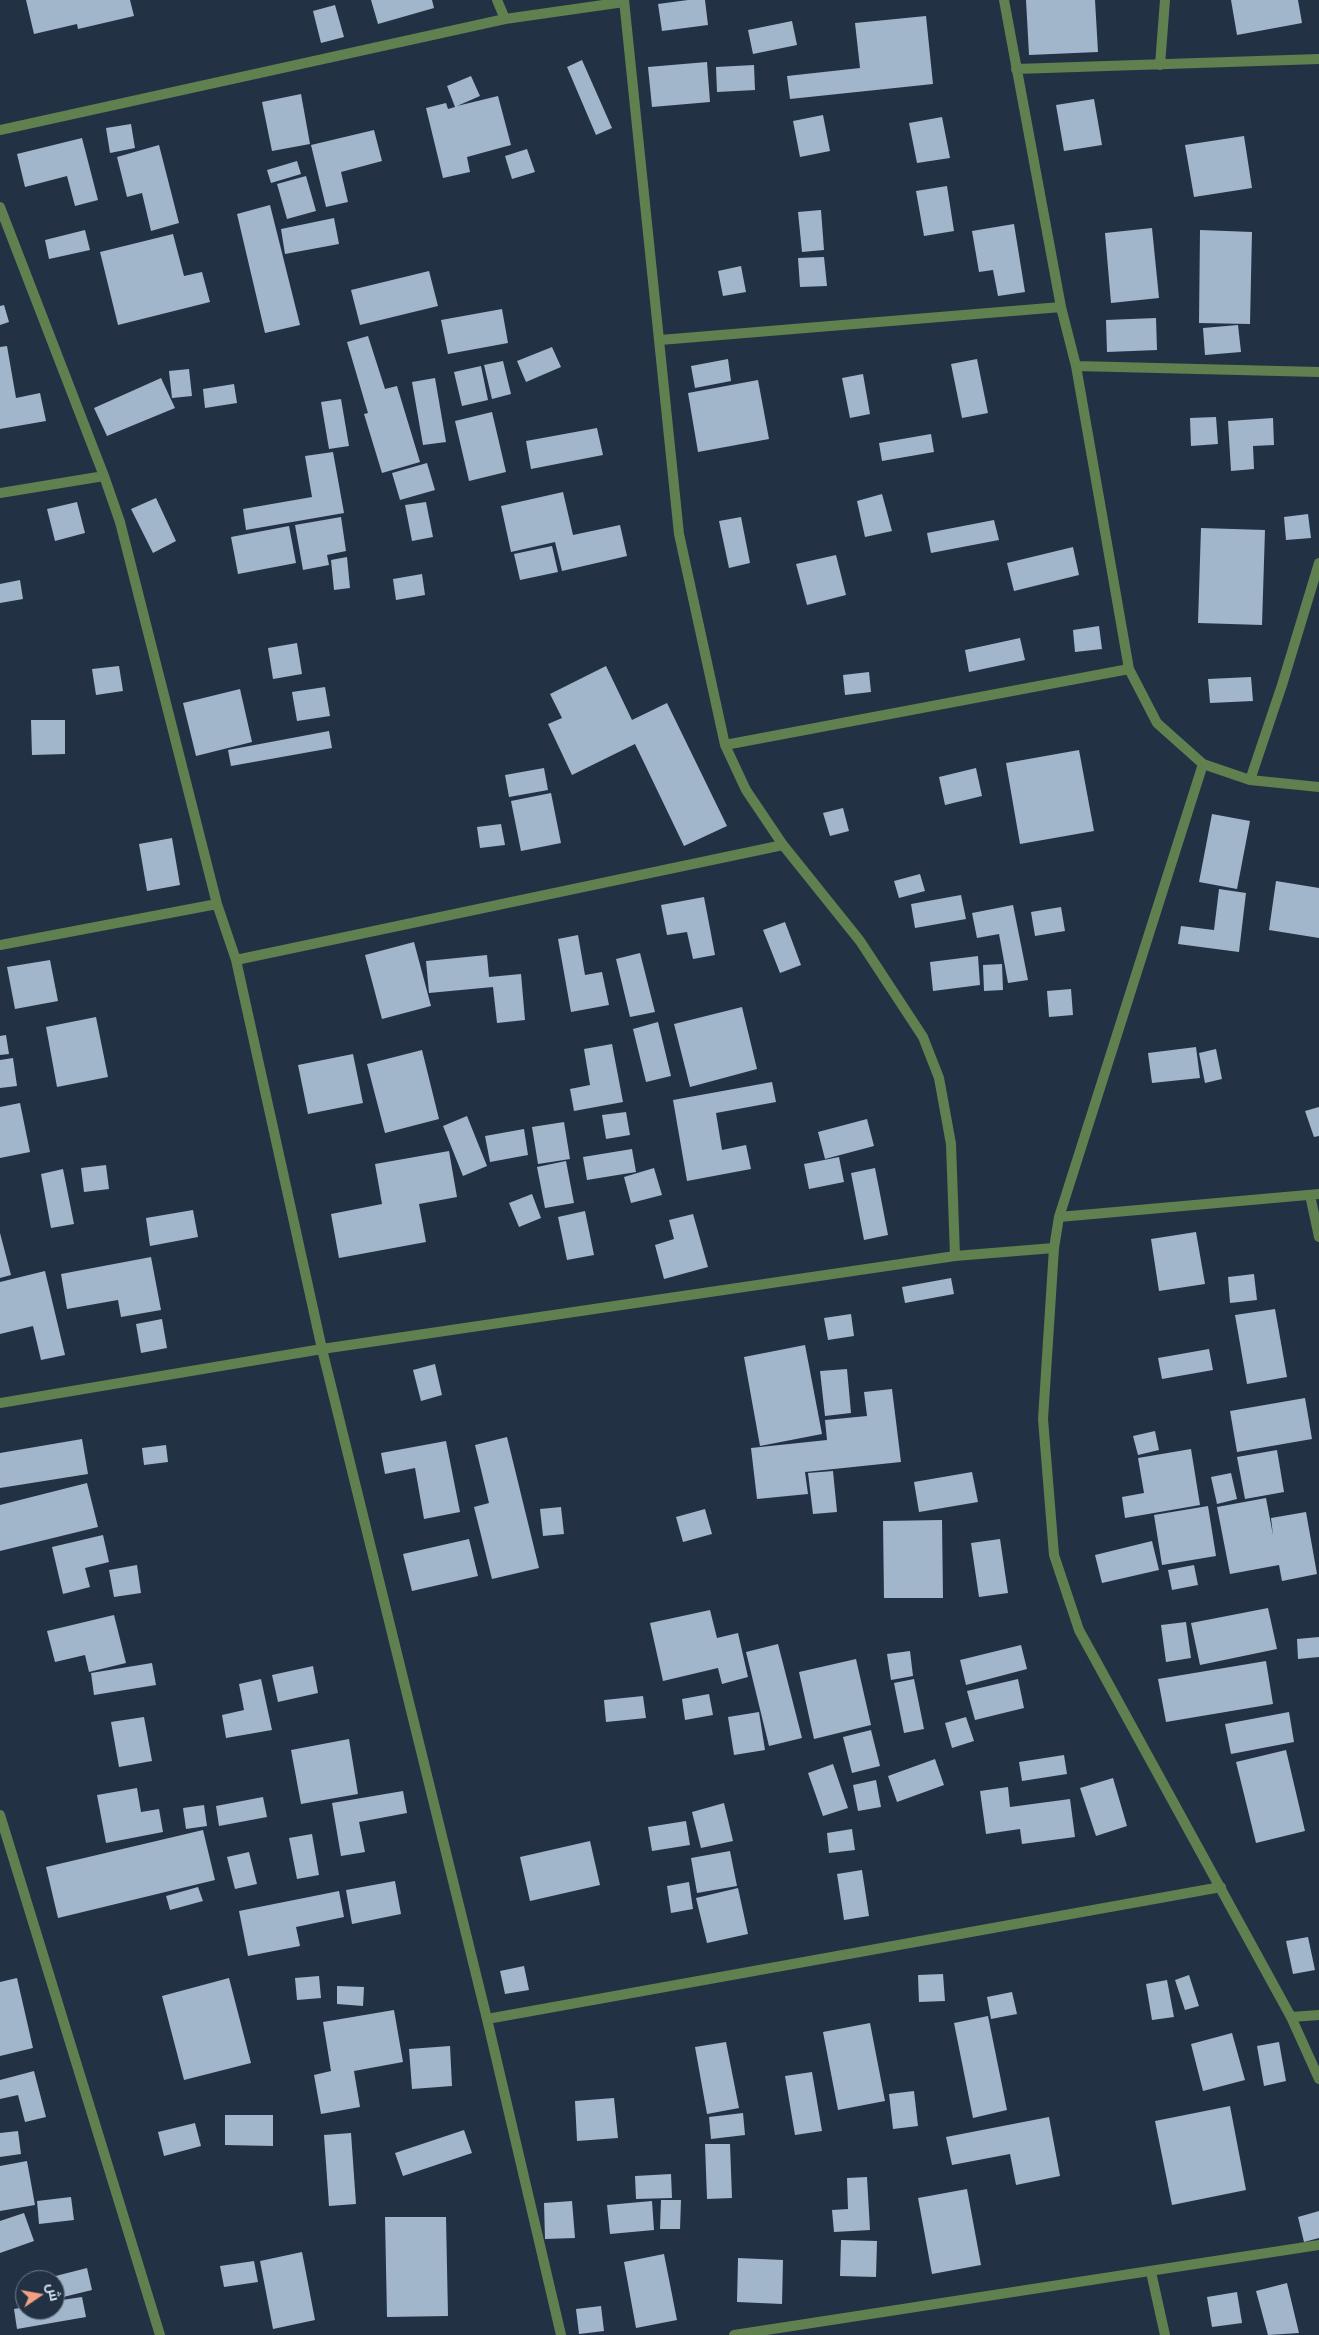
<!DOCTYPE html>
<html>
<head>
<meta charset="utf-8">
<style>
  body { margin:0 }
  #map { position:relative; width:1319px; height:2335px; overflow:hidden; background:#223244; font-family:"Archivo Narrow",Cairo,sans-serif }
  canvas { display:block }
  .north { position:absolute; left:15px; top:2270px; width:50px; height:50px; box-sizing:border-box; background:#223244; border:1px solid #6b7988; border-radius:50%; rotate:78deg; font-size:14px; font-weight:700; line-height:20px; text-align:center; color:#d9e3ef }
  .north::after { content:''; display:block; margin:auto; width:18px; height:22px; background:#f3a081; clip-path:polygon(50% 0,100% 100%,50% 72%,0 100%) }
</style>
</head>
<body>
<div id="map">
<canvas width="1319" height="2335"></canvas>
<div class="north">ش</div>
</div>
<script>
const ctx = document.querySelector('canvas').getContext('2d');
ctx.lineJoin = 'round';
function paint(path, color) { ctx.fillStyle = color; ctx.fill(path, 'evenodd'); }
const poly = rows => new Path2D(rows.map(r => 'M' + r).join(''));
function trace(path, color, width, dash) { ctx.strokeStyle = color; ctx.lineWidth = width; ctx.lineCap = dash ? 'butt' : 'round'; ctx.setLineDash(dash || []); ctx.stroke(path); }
paint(poly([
  [26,0,130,0,134,16,78,29,77,24,34,34],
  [371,0,432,0,434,8,378,24],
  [688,0,705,0,708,25,662,31,658,4],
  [1026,0,1095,0,1098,52,1029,55],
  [1231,0,1298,0,1302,23,1237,35],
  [335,5,344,37,321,43,313,11],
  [926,16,933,84,790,99,787,76,860,68,855,23],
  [792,21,797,45,753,54,748,30],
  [582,60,612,128,596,135,567,67],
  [707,62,710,102,652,107,648,67],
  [754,65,755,90,717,92,716,67],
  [471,76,480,96,457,106,498,96,511,145,467,157,470,172,443,178,426,108,446,103,448,109,455,107,447,86],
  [301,94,310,144,272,151,262,102],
  [1094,99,1102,145,1064,151,1056,105],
  [823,115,830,151,800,157,793,121],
  [942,117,950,158,917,163,909,123],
  [131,124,135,148,110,153,106,128],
  [374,130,382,161,341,172,348,202,326,207,311,145],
  [1244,136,1252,188,1194,197,1185,145],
  [82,138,98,200,75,206,67,176,25,187,17,154],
  [159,145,179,223,151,231,142,193,127,197,117,157],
  [527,149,535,172,512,179,505,156],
  [297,161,301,174,271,183,267,170],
  [306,176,316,211,287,219,277,184],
  [947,186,954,231,924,236,916,191],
  [270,205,300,325,265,333,237,214],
  [821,210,824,250,802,252,798,212],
  [334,218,339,244,285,254,281,229],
  [1014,224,1025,292,998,296,993,270,979,272,972,231],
  [1152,228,1159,298,1111,303,1105,233],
  [85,230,90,250,49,259,45,240],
  [1200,230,1252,232,1250,324,1199,323],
  [173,234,184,276,202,272,210,302,118,325,100,252],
  [824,257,827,286,800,287,798,258],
  [741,266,746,292,723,296,718,271],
  [429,271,438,306,360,325,351,290],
  [4,305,9,322,0,325,0,306],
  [502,309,508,343,448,354,441,320],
  [1156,318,1157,350,1107,352,1106,320],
  [1238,325,1241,352,1205,355,1203,328],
  [368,336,385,389,397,386,420,462,382,473,364,414,368,413,347,342],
  [7,346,16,398,40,393,46,421,0,429,0,347],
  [552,347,561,367,526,382,517,361],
  [728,359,731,381,695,388,691,366],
  [977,359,988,413,962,418,951,364],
  [503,361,511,394,492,399,484,365],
  [481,366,488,400,462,406,454,372],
  [189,369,192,396,172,398,169,371],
  [863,374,870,414,850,418,842,378],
  [161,378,175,408,107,436,94,408],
  [435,378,446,442,423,445,412,382],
  [758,380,769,439,698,452,688,393],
  [234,384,237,403,205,408,203,389],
  [341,399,349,446,329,449,321,402],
  [492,412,506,472,469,481,455,421],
  [1216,417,1218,444,1191,446,1190,418],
  [1273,418,1274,445,1253,446,1254,469,1231,471,1228,421],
  [597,428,603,455,531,469,526,441],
  [931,434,934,452,882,461,879,443],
  [333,452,344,513,246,530,243,509,312,497,305,456],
  [427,463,435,490,400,500,392,473],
  [563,492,573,535,620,525,627,556,562,571,555,542,511,552,501,506],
  [882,494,892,531,865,537,857,501],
  [156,498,176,541,153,553,131,509],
  [77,502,85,533,55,541,47,509],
  [426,502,433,537,412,541,405,505],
  [1308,514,1311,538,1286,540,1284,517],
  [341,517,346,551,327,555,329,565,303,570,295,525],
  [741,517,750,563,729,568,719,521],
  [994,520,999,540,931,553,927,533],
  [289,526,296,563,238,574,231,537],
  [1201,528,1265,530,1262,625,1198,623],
  [552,546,558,572,520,580,514,554],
  [1073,547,1079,575,1014,591,1007,563],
  [836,555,846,595,807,605,796,564],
  [347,557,350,588,334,590,331,560],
  [422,574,425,595,396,600,393,579],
  [20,580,23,599,0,603,0,584],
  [1099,626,1102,649,1075,652,1073,630],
  [1020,638,1025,660,969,672,965,650],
  [297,643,302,674,273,679,268,648],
  [119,666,123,691,96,695,92,669],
  [606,666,632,720,667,703,727,826,684,846,635,744,572,775,548,724,562,718,550,694],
  [869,672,871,692,845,695,843,675],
  [1251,677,1253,701,1210,703,1208,679],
  [325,687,330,716,297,721,292,692],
  [240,689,252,742,196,756,183,703],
  [31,720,65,720,65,754,32,755],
  [329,731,332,748,231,766,228,750],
  [1079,750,1094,831,1020,844,1006,763],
  [544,768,548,790,509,797,505,775],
  [976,768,982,796,945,805,939,777],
  [551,793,561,843,521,851,511,801],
  [843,808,849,831,830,836,823,813],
  [1212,814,1250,821,1237,889,1199,882],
  [501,824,505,845,480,848,477,827],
  [172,838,180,885,147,891,139,844],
  [920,874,925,891,899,898,894,881],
  [1276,881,1319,888,1319,938,1269,930],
  [1219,889,1246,893,1239,952,1178,944,1181,926,1214,930],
  [961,895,966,919,915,928,911,904],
  [704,897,715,955,693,959,687,932,667,935,661,905],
  [1013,905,1028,980,1008,983,999,934,977,938,972,913],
  [1061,907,1065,931,1035,936,1031,912],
  [785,922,801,965,780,973,763,930],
  [578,935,585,975,602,972,609,1005,571,1012,558,939],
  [414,942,431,1006,382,1019,365,955],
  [640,953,655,1012,630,1017,616,959],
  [487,955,489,977,521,974,525,1020,497,1023,493,987,429,993,426,961],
  [978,956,980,985,933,991,930,962],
  [50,960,58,1001,15,1009,7,967],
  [1002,964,1003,990,984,991,983,965],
  [1071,989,1073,1015,1049,1017,1047,991],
  [742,1007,757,1069,690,1087,674,1024],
  [96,1017,108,1077,57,1087,46,1027],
  [658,1022,671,1076,646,1082,633,1029],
  [6,1035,9,1054,0,1055,0,1036],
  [612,1044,623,1102,574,1111,570,1089,590,1085,584,1049],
  [1196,1047,1200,1078,1152,1083,1148,1053],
  [1216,1049,1222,1079,1205,1083,1199,1053],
  [422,1050,439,1119,385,1133,367,1064],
  [353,1054,363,1103,308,1114,298,1065],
  [13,1058,17,1086,0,1088,0,1060],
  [772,1082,776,1102,716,1113,722,1150,746,1145,751,1169,687,1181,673,1100],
  [20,1103,30,1152,0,1158,0,1107],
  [1319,1107,1319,1136,1314,1137,1305,1111],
  [626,1112,630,1135,606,1139,602,1115],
  [467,1116,487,1166,463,1176,443,1126],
  [867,1119,874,1146,825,1159,818,1132],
  [564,1122,570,1159,538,1164,532,1127],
  [524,1129,528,1155,490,1162,485,1136],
  [632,1149,636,1172,587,1180,583,1157],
  [449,1151,457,1197,419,1204,426,1242,339,1258,331,1214,382,1204,375,1164],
  [839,1157,844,1182,809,1189,804,1164],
  [566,1161,574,1203,545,1208,537,1167],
  [106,1165,109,1189,84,1192,81,1168],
  [654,1168,662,1195,631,1203,624,1177],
  [875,1168,888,1235,864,1240,851,1173],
  [63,1169,74,1224,51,1228,41,1174],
  [532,1194,541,1218,519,1227,509,1203],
  [193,1210,198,1237,150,1246,146,1218],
  [585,1211,594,1255,567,1260,558,1217],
  [693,1214,708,1267,664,1279,655,1245,674,1239,669,1220],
  [1196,1232,1205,1284,1159,1291,1151,1239],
  [0,1233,11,1275,0,1278],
  [151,1257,161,1310,121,1317,118,1300,67,1309,61,1274],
  [45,1271,65,1355,41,1360,33,1326,0,1334,0,1282],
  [1254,1274,1257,1300,1230,1303,1228,1277],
  [951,1278,954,1294,905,1303,902,1287],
  [1275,1309,1287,1377,1247,1384,1235,1315],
  [851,1314,854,1336,828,1340,824,1318],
  [162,1319,167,1348,141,1353,136,1324],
  [805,1345,822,1434,760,1446,744,1357],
  [1209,1349,1213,1370,1162,1379,1158,1358],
  [435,1364,442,1395,421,1401,413,1370],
  [847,1369,851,1413,825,1416,820,1371],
  [892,1389,901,1462,805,1472,808,1494,757,1499,751,1448,827,1440,825,1420,867,1416,864,1392],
  [1305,1398,1312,1439,1237,1452,1230,1411],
  [1155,1431,1159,1450,1138,1455,1133,1436],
  [507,1437,539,1568,492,1579,474,1507,489,1503,475,1445],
  [82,1439,88,1474,0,1488,0,1453],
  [446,1441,460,1512,424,1519,415,1468,385,1474,381,1453],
  [166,1445,168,1462,144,1465,142,1448],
  [1191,1449,1200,1505,1125,1518,1122,1497,1144,1493,1138,1458],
  [1277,1450,1284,1492,1245,1499,1237,1457],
  [833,1471,837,1512,813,1514,808,1473],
  [972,1472,978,1502,919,1512,914,1482],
  [1231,1473,1237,1499,1217,1504,1211,1477],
  [87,1483,98,1527,0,1551,0,1505],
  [1266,1498,1273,1535,1271,1518,1306,1512,1317,1574,1282,1581,1279,1565,1230,1574,1217,1507],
  [1208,1506,1216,1556,1162,1565,1154,1515],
  [561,1507,564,1534,543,1536,540,1509],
  [705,1509,712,1534,683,1542,676,1517],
  [942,1520,943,1598,884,1598,883,1521],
  [103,1535,109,1562,85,1568,90,1587,63,1594,52,1547],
  [469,1539,478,1576,412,1591,403,1554],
  [1000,1539,1008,1593,979,1597,971,1543],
  [1152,1541,1159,1570,1102,1583,1095,1555],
  [137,1565,141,1593,114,1597,109,1570],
  [1194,1565,1198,1585,1172,1590,1168,1570],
  [1268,1608,1277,1649,1200,1665,1191,1623],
  [710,1610,717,1638,738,1633,748,1677,722,1684,718,1668,663,1681,650,1623],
  [114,1615,126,1663,89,1672,85,1655,55,1662,47,1631],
  [1186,1622,1191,1658,1166,1662,1161,1625],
  [1319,1637,1319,1657,1298,1659,1297,1639],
  [778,1644,802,1738,769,1746,746,1652],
  [1021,1645,1027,1669,966,1685,960,1660],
  [910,1651,913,1676,891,1680,887,1654],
  [856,1659,871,1725,814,1739,799,1672],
  [1266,1661,1273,1704,1166,1722,1158,1679],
  [152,1663,156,1685,94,1695,91,1673],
  [313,1666,318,1693,278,1702,272,1675],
  [261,1679,272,1730,226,1738,222,1715,244,1710,239,1684],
  [914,1679,924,1729,904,1733,894,1683],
  [1018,1679,1024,1708,975,1720,967,1691],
  [709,1694,713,1715,685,1720,682,1699],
  [643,1696,646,1718,606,1722,604,1700],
  [759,1712,765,1750,734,1755,728,1717],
  [1289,1712,1294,1742,1231,1754,1225,1724],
  [144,1717,152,1761,119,1767,111,1722],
  [966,1717,974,1741,952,1748,945,1723],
  [871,1730,880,1766,852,1773,843,1737],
  [349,1739,358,1794,301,1804,291,1750],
  [1286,1750,1305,1831,1256,1843,1236,1762],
  [1064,1755,1067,1774,1022,1781,1019,1762],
  [935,1759,944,1785,897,1802,888,1776],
  [833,1764,848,1808,823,1816,808,1773],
  [1113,1778,1127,1826,1096,1836,1080,1788],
  [876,1780,881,1807,858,1811,853,1785],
  [1008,1787,1010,1807,1070,1799,1075,1837,1022,1844,1020,1829,986,1834,980,1791],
  [137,1788,141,1812,159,1809,163,1832,106,1843,97,1795],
  [403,1791,407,1813,359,1822,365,1852,341,1856,332,1803],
  [263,1797,267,1817,219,1826,216,1806],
  [724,1803,733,1841,701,1848,692,1812],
  [204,1805,207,1826,186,1829,183,1808],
  [686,1821,690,1845,652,1851,648,1827],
  [852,1829,855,1850,829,1853,827,1833],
  [203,1830,215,1880,58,1918,46,1867],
  [312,1834,319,1875,297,1879,289,1838],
  [590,1841,600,1885,530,1901,520,1857],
  [730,1851,737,1886,697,1893,691,1858],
  [249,1852,257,1884,235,1889,227,1857],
  [862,1870,869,1916,844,1920,837,1874],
  [395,1881,401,1914,352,1924,346,1890],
  [689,1882,693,1909,671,1913,667,1886],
  [198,1887,203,1901,170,1910,166,1896],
  [738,1888,748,1934,707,1943,696,1898],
  [339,1891,344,1917,296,1927,300,1946,248,1956,239,1911],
  [1308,1937,1315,1970,1293,1974,1286,1941],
  [524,1966,529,1990,505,1994,500,1971],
  [943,1974,945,2001,919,2002,918,1975],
  [1189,1975,1199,2006,1185,2010,1175,1980],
  [319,1976,321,1998,297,2000,295,1978],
  [17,1978,33,2048,0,2056,0,1982],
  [229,1978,251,2063,184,2080,162,1996],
  [1167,1980,1174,2017,1152,2020,1146,1984],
  [337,1986,364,1987,363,2006,337,2004],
  [1012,1992,1017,2014,991,2019,987,1997],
  [394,2010,403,2062,354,2071,360,2107,321,2114,314,2075,331,2071,323,2022],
  [988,2016,1007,2110,973,2118,954,2023],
  [870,2023,885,2101,838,2110,823,2032],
  [1232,2033,1245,2080,1203,2091,1191,2044],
  [726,2042,739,2108,707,2114,695,2047],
  [1279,2042,1286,2081,1264,2086,1257,2046],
  [450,2046,452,2086,412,2089,409,2049],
  [34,2071,46,2117,25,2122,18,2095,0,2099,0,2080],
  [812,2072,822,2131,795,2135,785,2076],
  [914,2091,918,2126,893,2129,889,2094],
  [614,2098,618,2138,577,2141,575,2101],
  [1230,2106,1246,2190,1172,2205,1155,2121],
  [743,2113,745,2135,711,2139,709,2117],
  [225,2115,273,2115,273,2146,225,2145],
  [1049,2117,1060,2176,1016,2185,1010,2154,952,2165,946,2137],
  [195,2123,201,2146,164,2156,158,2132],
  [464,2130,472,2153,403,2176,395,2153],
  [18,2131,21,2154,0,2157,0,2133],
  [351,2133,356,2204,329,2206,324,2135],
  [705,2144,730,2144,732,2198,707,2199],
  [27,2161,35,2205,0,2211,0,2166],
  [671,2174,672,2198,636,2199,635,2176],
  [867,2177,870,2230,834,2232,832,2210,848,2209,847,2178],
  [967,2189,981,2265,932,2274,918,2198],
  [71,2197,74,2220,39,2224,37,2201],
  [661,2200,681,2200,680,2229,660,2229],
  [572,2201,575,2238,545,2239,544,2203],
  [652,2201,654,2230,610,2234,607,2205],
  [1319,2211,1319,2238,1304,2242,1298,2217],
  [24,2213,34,2241,0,2253,0,2221],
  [385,2217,446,2217,448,2316,387,2317],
  [841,2240,877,2241,876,2277,840,2276],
  [302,2252,315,2320,273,2329,260,2261],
  [664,2254,677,2320,636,2328,624,2262],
  [738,2258,783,2260,782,2304,737,2302],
  [254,2261,258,2282,224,2287,220,2266],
  [87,2268,92,2290,55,2299,55,2280,40,2280],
  [1287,2283,1299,2333,1268,2335,1256,2291],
  [1237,2292,1242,2323,1212,2327,1207,2297],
  [82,2297,86,2317,17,2329,14,2309,25,2307,25,2310,55,2310,55,2301],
  [601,2306,604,2331,579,2334,576,2309]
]), '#a1b5cb');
trace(poly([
  [497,0,505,19],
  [624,0,679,534,725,745,746,790,783,845,860,941,923,1037,939,1078,951,1144,955,1256],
  [1004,0,1061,307,1076,366,1129,669,1157,723,1203,764],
  [1160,65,1165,0],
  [1016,69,1319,59],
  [0,130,505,19,624,2],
  [0,207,104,476,120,522,217,904,236,960,322,1349,487,2019,561,2335],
  [660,340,1061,307],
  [1076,366,1319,372],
  [0,493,104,476],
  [1319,563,1282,685,1250,780,1203,764,1059,1217,1054,1248,1043,1419,1054,1555,1079,1630,1291,2017,1319,2079],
  [725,745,1129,669],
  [1250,780,1319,787],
  [0,945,217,904],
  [236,960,783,845],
  [1310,1195,1319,1237],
  [1059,1217,1319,1194],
  [0,1403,322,1349,955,1256,1054,1248],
  [0,1815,160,2335],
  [1291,2017,1319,2015],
  [487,2019,1221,1887],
  [1151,2272,1165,2335],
  [734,2335,1319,2245]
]), '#60804f', 10);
</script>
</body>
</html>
